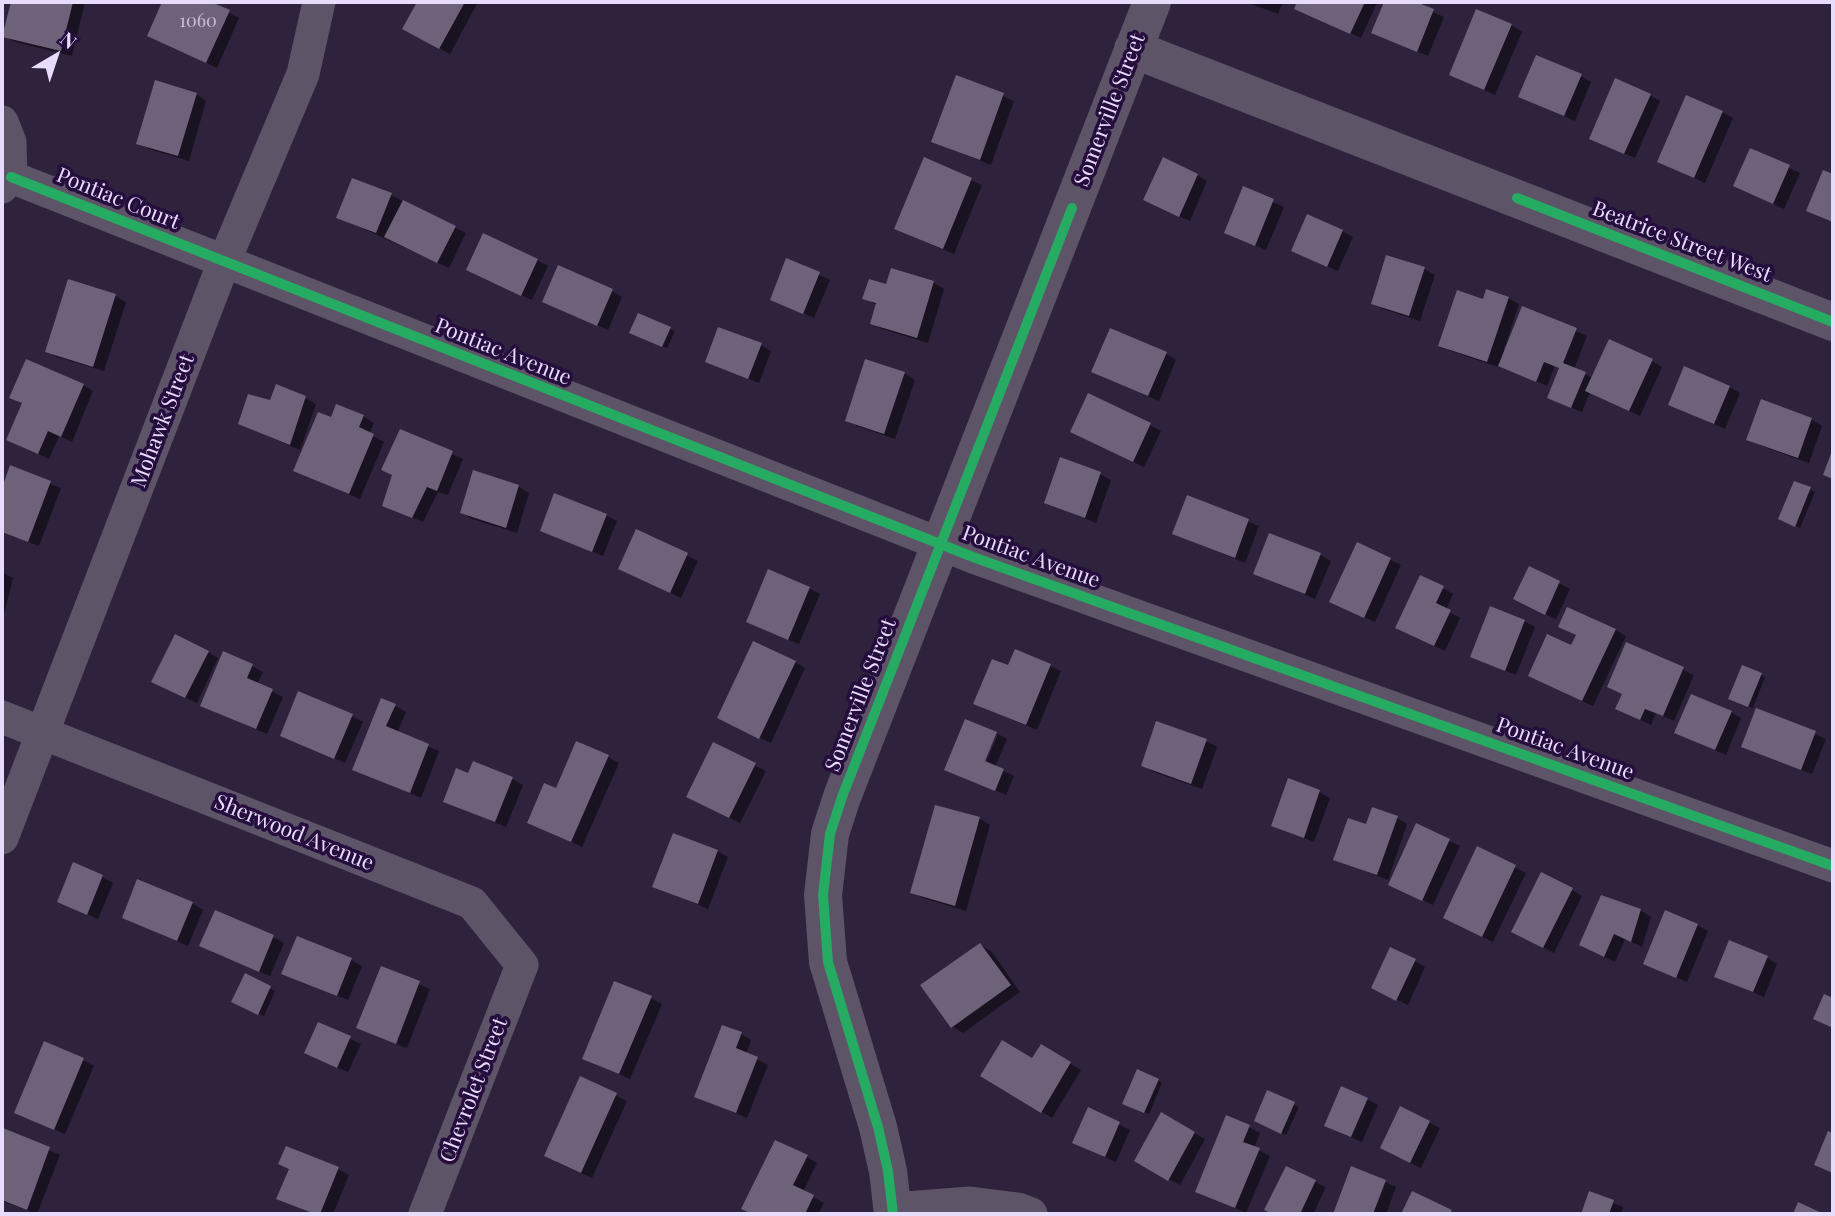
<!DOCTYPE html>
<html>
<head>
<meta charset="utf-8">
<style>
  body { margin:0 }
  #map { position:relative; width:1835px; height:1216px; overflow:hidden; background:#2f223d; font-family:"Playfair Display",serif }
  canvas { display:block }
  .frame { position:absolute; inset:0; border:4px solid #e8dcfc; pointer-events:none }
  .north { position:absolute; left:21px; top:21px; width:70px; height:70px; -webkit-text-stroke:5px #250d3d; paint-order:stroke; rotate:39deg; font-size:19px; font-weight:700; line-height:28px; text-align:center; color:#e8dcfc }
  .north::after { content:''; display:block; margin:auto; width:24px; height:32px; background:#e8dcfc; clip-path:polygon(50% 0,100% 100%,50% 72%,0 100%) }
</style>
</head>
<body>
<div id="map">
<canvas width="1835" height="1216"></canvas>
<div class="frame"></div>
<div class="north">N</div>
</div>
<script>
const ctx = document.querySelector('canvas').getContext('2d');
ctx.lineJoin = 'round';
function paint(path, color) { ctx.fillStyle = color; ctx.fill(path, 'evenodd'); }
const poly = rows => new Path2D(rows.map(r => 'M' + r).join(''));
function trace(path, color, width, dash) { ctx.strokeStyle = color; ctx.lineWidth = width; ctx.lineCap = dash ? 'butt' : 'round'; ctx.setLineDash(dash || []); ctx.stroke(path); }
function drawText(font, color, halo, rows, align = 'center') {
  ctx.font = font + ' "Playfair Display",serif'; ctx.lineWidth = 7; ctx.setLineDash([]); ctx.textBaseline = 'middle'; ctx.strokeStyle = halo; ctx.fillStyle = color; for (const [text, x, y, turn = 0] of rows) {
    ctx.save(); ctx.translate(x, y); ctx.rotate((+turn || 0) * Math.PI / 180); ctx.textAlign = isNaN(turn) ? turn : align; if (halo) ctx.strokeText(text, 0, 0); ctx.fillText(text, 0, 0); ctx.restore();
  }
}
paint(poly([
  [12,2,85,2,72,56,15,42,4,36],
  [164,2,207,2,239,18,217,68,149,35],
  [419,2,478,2,450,54,405,29],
  [1246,2,1283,2,1278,14],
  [1299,2,1375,2,1377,3,1361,38,1296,8],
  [1385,2,1411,2,1444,17,1428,56,1373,32],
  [1511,25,1522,32,1495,95,1462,80],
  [1581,76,1591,82,1575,121,1521,96],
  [957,77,1014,101,991,165,933,142],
  [196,94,206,101,189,161,149,149,138,143],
  [1650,95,1660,101,1635,158,1602,144],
  [1722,112,1733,118,1705,183,1670,167],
  [1751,150,1800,173,1784,209,1746,191],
  [925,160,982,185,954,254,907,234],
  [1197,175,1207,181,1190,221,1156,206],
  [1244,189,1284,207,1266,250,1236,238],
  [391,195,466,233,449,268,338,217],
  [1342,231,1353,237,1338,271,1303,256],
  [537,260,548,266,532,300,479,276],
  [787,260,830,280,814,318,772,299],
  [1424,269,1435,275,1420,321,1383,309,1373,303],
  [892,270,934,283,944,289,928,343,882,329,872,323,877,305,864,298,887,286],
  [612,291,622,297,608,330,555,307],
  [115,296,126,302,104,371,57,357,47,351],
  [1508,298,1519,304,1504,349,1507,350,1523,308,1587,336,1574,369,1593,378,1652,361,1662,367,1640,416,1590,392,1582,412,1560,403,1560,368,1555,366,1547,386,1498,365,1498,367,1451,351,1440,345,1484,302],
  [670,329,675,331,667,348,636,335],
  [761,345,771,351,759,383,707,361],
  [1166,354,1176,360,1159,401,1103,377],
  [866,361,905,374,915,380,895,439,857,426,847,420],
  [83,385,93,391,72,442,59,436,49,459,9,440,24,404,12,397],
  [1729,387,1740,393,1725,429,1670,404],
  [305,398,316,404,300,450,240,424,271,402],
  [363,416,374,423,369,434,384,442,360,499,295,471,332,419],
  [1811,419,1822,426,1809,463,1759,445,1748,439],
  [1150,425,1161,431,1144,467,1082,437],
  [401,432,463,459,448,495,438,492,423,522,384,505,394,475],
  [11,468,61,488,39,546,2,532,2,493],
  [474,473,519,487,529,493,517,533,472,519,462,513],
  [1100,474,1111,480,1096,523,1046,502],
  [1795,483,1815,492,1800,528,1785,521],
  [1188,497,1259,526,1245,563,1175,534],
  [606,515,617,521,603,556,542,530],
  [637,531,698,561,681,598,631,574],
  [1358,544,1401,565,1375,622,1342,608],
  [1320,555,1331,561,1315,599,1255,573],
  [1530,568,1570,589,1556,619,1526,605],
  [2,572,13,578,2,622],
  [809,588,820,594,799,644,759,627],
  [1443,588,1453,594,1446,610,1460,618,1445,651,1408,633],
  [1524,621,1535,627,1516,675,1483,662],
  [1615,630,1626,636,1593,706,1541,682,1572,647,1578,635],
  [1627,644,1694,675,1674,721,1656,713,1651,725,1628,714,1624,694],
  [1016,651,1061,671,1037,730,986,709],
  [208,652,218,658,197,703,164,688],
  [795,662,805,668,771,743,730,724],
  [252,666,263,672,257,684,283,697,267,734,213,711],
  [1761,675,1765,677,1753,708,1735,701],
  [395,706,406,712,397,733,439,751,421,798,355,769],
  [1757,710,1826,739,1812,774,1754,752],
  [1731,712,1741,718,1726,755,1687,738],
  [352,716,363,722,345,763,282,735],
  [998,734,1007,739,995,767,1014,776,1006,795,946,769,983,770],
  [1206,741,1217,747,1202,789,1154,772,1143,765],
  [714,745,766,771,740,823,699,803],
  [608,757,619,763,582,847,529,822,557,790],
  [469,775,512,779,523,785,506,827,445,801],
  [1319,792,1330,798,1314,842,1273,825],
  [936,807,980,819,990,825,966,911,923,898,912,892],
  [1397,818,1407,824,1388,880,1336,859,1367,826],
  [1417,826,1460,846,1433,905,1401,890],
  [1478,849,1526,873,1493,942,1456,924],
  [717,851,728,857,708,909,655,886],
  [102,877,113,883,98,919,59,902],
  [1572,890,1582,896,1554,953,1524,937],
  [192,903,203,910,188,946,124,918],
  [1640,910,1651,917,1642,947,1625,939,1615,962,1591,951],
  [1697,925,1708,931,1687,982,1645,964],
  [273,937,284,943,270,976,212,952],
  [980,945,991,951,1020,992,963,1033,952,1026],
  [1767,958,1777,964,1764,997,1716,976],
  [351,960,362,966,348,1000,284,973],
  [1415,961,1425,967,1408,1005,1383,993],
  [382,969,430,989,407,1048,369,1033],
  [245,975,275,991,264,1016,233,1001],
  [651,998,662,1004,630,1079,594,1064],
  [319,1024,361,1044,348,1072,317,1059],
  [741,1034,751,1040,746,1054,768,1065,747,1118,696,1096],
  [1041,1046,1081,1070,1052,1118,982,1076,1033,1060],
  [83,1060,94,1066,65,1134,27,1118],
  [581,1078,627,1101,592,1178,556,1162],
  [1158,1080,1162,1083,1149,1114,1129,1106],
  [1268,1092,1299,1107,1286,1135,1260,1123],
  [1367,1099,1378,1105,1362,1142,1337,1131],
  [1401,1108,1440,1128,1421,1168,1392,1154],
  [1089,1110,1130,1130,1116,1162,1074,1143],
  [1162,1115,1205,1139,1180,1185,1136,1161],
  [1249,1127,1260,1133,1254,1148,1270,1156,1246,1213,1197,1191],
  [4,1130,60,1155,37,1214,2,1201],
  [807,1157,817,1163,803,1192,824,1203,818,1214,754,1214,743,1208],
  [1286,1168,1326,1187,1313,1214,1275,1214,1266,1209],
  [1352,1168,1396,1187,1386,1214,1335,1214],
  [338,1169,349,1175,333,1214,314,1214,279,1198],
  [1590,1194,1623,1207,1621,1214,1583,1214]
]), '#0007');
paint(poly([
  [11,2,73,2,61,51,2,37],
  [162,2,211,2,230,10,206,63,147,36],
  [417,2,465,2,439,49,402,29],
  [1297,2,1365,2,1350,34,1294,9],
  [1384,2,1416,2,1434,9,1417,52,1371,33],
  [1476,9,1512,24,1484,90,1449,75],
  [1536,55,1582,74,1564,116,1518,97],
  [956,75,1004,93,980,160,931,142],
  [1615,78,1651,94,1624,154,1589,139],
  [155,80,197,93,178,156,136,144],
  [1686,95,1723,111,1694,178,1657,162],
  [1750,148,1790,165,1773,204,1733,186],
  [924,157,972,178,943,249,894,229],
  [1163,157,1198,174,1179,217,1143,200],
  [1823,170,1833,174,1833,222,1806,211],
  [352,178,392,193,376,233,336,218],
  [1243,186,1274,199,1255,246,1224,233],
  [403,200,456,226,437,263,384,237],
  [1307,214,1343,230,1327,267,1291,251],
  [483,233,538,259,521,296,466,270],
  [1386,255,1425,267,1409,316,1371,304],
  [786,258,820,272,803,314,770,300],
  [558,265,613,289,597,326,542,302],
  [891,268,934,281,917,338,870,324,876,303,862,299,869,279,886,284],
  [68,279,116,294,93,367,45,352],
  [1486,289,1509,297,1487,362,1438,346,1457,290,1483,299],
  [1522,306,1577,328,1563,363,1586,372,1571,408,1547,398,1559,368,1544,362,1536,382,1498,366],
  [638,313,671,327,662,347,629,333],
  [718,327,762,343,748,379,705,362],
  [1110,328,1167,352,1148,396,1091,372],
  [1609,339,1653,359,1629,411,1585,391],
  [26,359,84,384,61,437,48,431,38,454,6,440,22,403,9,398],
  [865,359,905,372,884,434,845,421],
  [1684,366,1730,386,1714,424,1668,405],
  [276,384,306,396,290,445,238,424,248,394,270,400],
  [1088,393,1151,423,1133,462,1070,432],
  [1761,399,1812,418,1798,458,1746,440],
  [336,404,364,415,359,427,374,434,349,494,293,471,318,412,331,417],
  [400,429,453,451,437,491,427,487,412,518,382,506,392,475,381,470],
  [1833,448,1833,479,1823,475],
  [1060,457,1101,472,1085,518,1044,503],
  [10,465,51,481,28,542,2,532,2,488],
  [473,470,519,485,506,528,460,513],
  [1794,481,1811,487,1795,527,1778,519],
  [554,493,607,514,592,552,540,531],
  [1187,495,1249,519,1235,558,1172,534],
  [636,529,688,553,670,593,618,569],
  [1269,533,1321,553,1305,594,1253,574],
  [1357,542,1391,558,1364,618,1329,602],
  [1529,566,1560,581,1545,615,1513,599],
  [768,569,810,587,788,640,746,622],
  [1420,575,1444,586,1436,603,1451,610,1434,646,1395,628],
  [1490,606,1525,620,1505,671,1470,657],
  [1567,607,1616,629,1582,701,1528,676,1547,634,1571,645,1576,635,1558,627],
  [175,634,209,651,185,698,151,682],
  [753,641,796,661,759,739,717,718],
  [1626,642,1684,667,1663,716,1645,709,1640,720,1615,709,1622,694,1607,687],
  [1015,649,1051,664,1026,725,973,704,992,659,1008,665],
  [223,651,253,664,247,678,273,689,256,729,200,706],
  [1742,665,1762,673,1748,707,1728,699],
  [298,691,353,714,334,759,280,736],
  [1691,694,1732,711,1715,750,1674,733],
  [381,698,396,704,386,726,429,744,410,793,352,770],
  [1756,708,1816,731,1801,770,1741,747],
  [965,719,997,732,985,761,1004,769,995,791,944,770],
  [1156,721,1207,739,1191,784,1141,766],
  [576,741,609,755,571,842,527,823,544,783,556,788],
  [713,742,756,763,729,818,686,797],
  [473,761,513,777,495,822,443,802,456,768,468,773],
  [1288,778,1320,790,1304,838,1271,826],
  [935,805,980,817,955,906,910,893],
  [1372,807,1398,816,1377,875,1333,860,1348,818,1366,824],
  [1416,823,1450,839,1422,901,1388,885],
  [673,833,718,850,698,904,652,887],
  [1477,846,1516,865,1482,937,1443,918],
  [73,862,103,875,87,915,57,902],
  [1541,872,1573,888,1543,948,1511,932],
  [137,879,193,902,177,941,122,918],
  [1601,895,1641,909,1631,942,1614,934,1604,957,1579,945],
  [215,910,274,935,259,972,199,946],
  [1665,910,1698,924,1676,978,1643,964],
  [297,936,352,958,337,996,281,974],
  [1729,940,1768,956,1753,992,1714,977],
  [980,943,1011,985,951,1028,920,985],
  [1390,947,1416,959,1396,1001,1371,988],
  [381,966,420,981,396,1044,356,1028],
  [245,973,271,986,258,1015,231,1002],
  [614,981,652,996,619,1074,582,1059],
  [1824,994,1833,998,1833,1028,1813,1019],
  [318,1022,351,1036,337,1068,304,1053],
  [722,1025,742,1032,736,1048,758,1057,736,1113,694,1097],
  [1002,1040,1032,1058,1041,1044,1071,1062,1041,1113,980,1076],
  [44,1041,84,1058,54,1130,14,1113],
  [1137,1069,1159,1079,1144,1113,1122,1104],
  [580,1076,617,1093,581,1173,544,1156],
  [1341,1086,1368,1098,1351,1137,1324,1126],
  [1267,1090,1295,1102,1281,1134,1254,1121],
  [1400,1106,1430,1121,1410,1163,1380,1148],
  [1088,1107,1120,1122,1105,1157,1072,1143],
  [1161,1112,1195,1132,1168,1181,1134,1161],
  [1226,1115,1250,1125,1243,1142,1260,1148,1235,1208,1195,1192],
  [3,1128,50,1147,27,1210,2,1200],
  [1828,1131,1833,1133,1833,1173,1814,1165],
  [775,1140,808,1155,793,1185,814,1195,805,1214,752,1214,741,1209],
  [286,1146,339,1167,320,1214,315,1214,276,1199,289,1169,278,1164],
  [1286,1166,1316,1180,1300,1214,1273,1214,1264,1210],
  [1351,1166,1386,1180,1373,1214,1333,1214],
  [1412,1191,1452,1210,1450,1214,1401,1214],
  [1589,1191,1614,1200,1609,1214,1581,1214],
  [1798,1202,1824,1214,1793,1214]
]), '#6d627a');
trace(poly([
  [2,122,10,142,11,177,2,187],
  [11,177,973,557,1833,866],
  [2,717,472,903,522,965,425,1214],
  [2,838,224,262,303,74,319,2],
  [893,1209,970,1203,1018,1209,1031,1214]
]), '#5d5468', 33);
trace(poly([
  [1133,49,1833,322],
  [893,1214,888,1171,878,1127,828,962,823,895,830,834,842,797,1152,2]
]), '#5d5468', 38);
trace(poly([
  [11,177,973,557,1833,866],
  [1517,198,1833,322],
  [893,1214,888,1171,878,1127,828,962,823,895,830,834,842,797,1072,208]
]), '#26ab63', 10);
drawText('18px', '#c9bedc', null, [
  ["1060",198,21]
]);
drawText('21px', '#e8dcfc', '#250d3d', [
  ["Somerville Street",1110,110,-69],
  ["Pontiac Court",118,199,22],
  ["Beatrice Street West",1682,242,21],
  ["Pontiac Avenue",503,352,22],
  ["Mohawk Street",163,421,-69],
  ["Pontiac Avenue",1031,557,20],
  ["Somerville Street",861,695,-69],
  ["Pontiac Avenue",1565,749,20],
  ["Sherwood Avenue",294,833,22],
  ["Chevrolet Street",474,1090,-69]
]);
</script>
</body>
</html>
